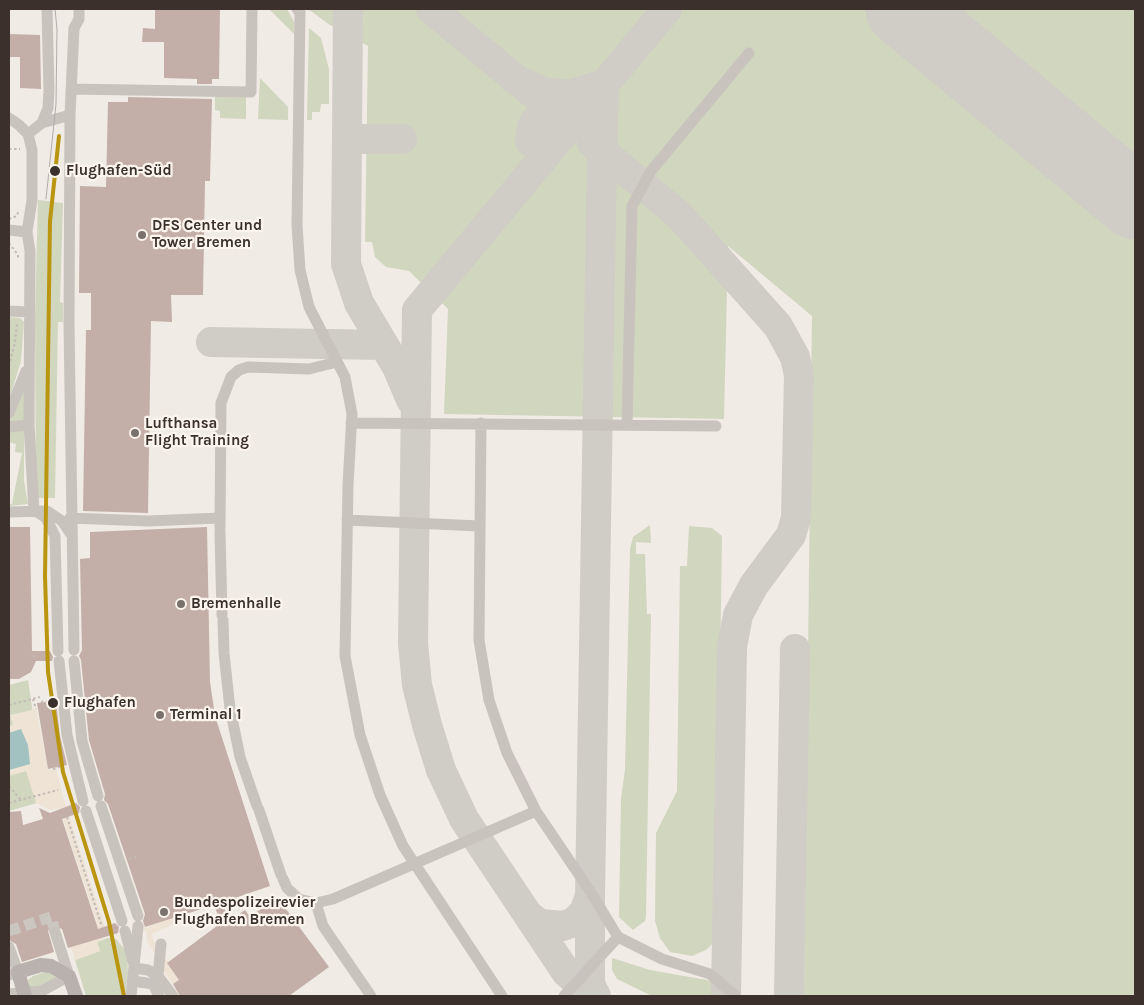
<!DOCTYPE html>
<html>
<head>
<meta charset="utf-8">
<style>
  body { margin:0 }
  #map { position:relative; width:1144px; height:1005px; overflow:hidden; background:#f0ebe5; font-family:Karla,sans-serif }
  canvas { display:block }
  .frame { position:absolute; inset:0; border:10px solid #3b302b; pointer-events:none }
</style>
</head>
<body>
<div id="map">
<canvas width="1144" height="1005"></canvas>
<div class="frame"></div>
</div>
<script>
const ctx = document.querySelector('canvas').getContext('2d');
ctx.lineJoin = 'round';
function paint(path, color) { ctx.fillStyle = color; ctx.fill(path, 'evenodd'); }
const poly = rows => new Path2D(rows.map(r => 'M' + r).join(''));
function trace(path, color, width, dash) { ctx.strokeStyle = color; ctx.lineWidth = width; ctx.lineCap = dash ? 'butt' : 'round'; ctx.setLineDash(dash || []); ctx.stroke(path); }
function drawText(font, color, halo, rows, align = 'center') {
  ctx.font = font + ' Karla,sans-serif'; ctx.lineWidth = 4.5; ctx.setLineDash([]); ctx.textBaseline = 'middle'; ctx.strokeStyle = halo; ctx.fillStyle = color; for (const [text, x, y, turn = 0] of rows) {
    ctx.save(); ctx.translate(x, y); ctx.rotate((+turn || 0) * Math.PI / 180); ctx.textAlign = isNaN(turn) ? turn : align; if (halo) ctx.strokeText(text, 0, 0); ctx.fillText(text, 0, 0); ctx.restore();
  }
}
paint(poly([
  [269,9,287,9,294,22,295,35],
  [308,9,1135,9,1135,996,804,996,812,316,728,246,724,419,444,414,448,309,409,271,386,267,375,257,372,242,365,242,368,46,330,25],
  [309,28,321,38,329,69,329,104,321,104,320,112,312,112,312,120,307,120],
  [260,78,288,107,288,120,258,119],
  [215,96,246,97,246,119,220,118,220,111,215,110],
  [38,200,63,203,60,302,63,303,63,322,58,322,55,498,36,498,35,318],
  [9,317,20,318,24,322,21,361,9,400],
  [26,384,24,421,9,423,9,421],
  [24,428,24,481,28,504,9,506,9,504,12,504,22,453,15,452,16,444,9,442,9,430],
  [650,525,651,543,636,542,636,554,645,554,647,614,651,614,646,916,645,921,633,930,619,917,621,799,625,769,630,549,633,537],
  [689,526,712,528,722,536,716,940,706,950,692,956,670,952,660,938,655,921,656,833,677,791,680,566,687,566],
  [28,680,33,714,51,799,9,811,9,685],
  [107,938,116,939,127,952,128,973,125,996,86,996,75,960,100,951,97,942],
  [612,958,650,970,707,980,715,984,714,996,652,996,617,979,612,970],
  [48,971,56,976,56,979,41,987,29,987,28,980,33,976]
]), '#d1d6bf');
paint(poly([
  [36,709,48,770,56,769,66,807,61,808,64,818,69,816,105,927,68,939,84,924,96,920,60,810,59,808,50,810,36,803,26,771,9,776,9,770,30,764,21,729,9,733,9,726,13,725,10,715],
  [176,917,178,922,152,934,153,940,191,996,182,996,159,965,156,955,147,941,146,931,141,929,140,926,144,924,145,928],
  [101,937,102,940,97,942,100,951,75,960,71,947]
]), '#eee3d5');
paint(poly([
  [21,729,28,745,30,764,9,770,9,733]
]), '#a1c2c1');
trace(poly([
  [348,9,346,264,359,303,397,367,411,400],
  [431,9,530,91],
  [514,79,544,92,568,95,604,84,602,151,680,216,778,326,795,357,799,375,796,518,791,535,754,585,738,615,732,647,726,996],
  [347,139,402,139],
  [530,141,532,127,542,111,555,103,565,100,578,101],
  [592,143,602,151,590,896,590,984,596,996],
  [211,342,384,345],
  [528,915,540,924,563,926,574,922,584,912,590,896],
  [594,996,566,972,464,819,441,770,427,725,417,685,413,643,417,310,667,9],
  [789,996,795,649]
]), '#d0ccc6', 30);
trace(poly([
  [903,9,1135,202]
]), '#d0ccc6', 75);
paint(poly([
  [155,9,220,9,219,79,212,79,212,84,197,84,197,79,164,78,164,42,142,42,143,28,155,29],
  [9,34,40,35,41,89,20,88,20,57,9,57],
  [128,97,212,99,210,181,205,181,203,295,171,295,172,322,151,321,148,513,83,511,86,330,91,330,91,293,79,293,80,186,106,187,108,102,128,102],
  [9,527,30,527,32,651,50,651,53,657,52,661,36,661,31,672,19,679,9,679],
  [207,527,210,682,215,716,270,886,223,902,228,922,245,910,250,917,277,897,329,967,289,996,180,996,173,984,179,980,167,963,221,923,214,905,145,927,143,921,145,914,108,804,104,800,105,794,89,740,81,660,79,656,82,650,80,559,90,558,90,532],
  [56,701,60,736,67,765,48,769,37,703],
  [76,803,80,807,79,813,62,819,98,929,115,923,119,927,118,933,68,948,62,929,53,925,48,931,54,952,22,962,16,944,9,940,9,812,21,811,23,825,43,819,39,808,50,813]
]), '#c3afa7');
trace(poly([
  [9,931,51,917,55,932]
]), '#ccc6c0', 11, [11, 5.5]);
trace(poly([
  [9,149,20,149],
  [9,219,17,216,18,212],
  [9,243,18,255,18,260],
  [9,366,15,342,17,323],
  [33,656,36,656],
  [33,699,36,709],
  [41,702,53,700],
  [9,705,40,697],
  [53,769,62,766],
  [9,786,21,800],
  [9,803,58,790],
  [67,817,102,927],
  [129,859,136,857]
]), '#c2bbb6', 2, [2.5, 2.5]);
trace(poly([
  [297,9,300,12,297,225,300,270,309,307,345,377,352,414,348,485,345,656,360,735,380,795,403,846,502,996],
  [71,89,251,92,252,9],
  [9,118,19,125,28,134,32,150,32,200,27,232,30,251,29,425,34,510],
  [42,123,48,108,49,90,47,9],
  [28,134,42,123,70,115],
  [9,230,27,232],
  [9,311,29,312],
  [9,413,26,371],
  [351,423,716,426],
  [481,423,479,640,489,700,507,753,536,811,590,891,618,937,662,959,710,974,735,996],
  [627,425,632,206,651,171,749,53],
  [9,427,29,425],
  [34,510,46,518,55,536,58,651],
  [9,512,47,511,62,521,70,533],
  [70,518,148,521,220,518],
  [347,520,479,526],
  [220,528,221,403,231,377,239,370,248,367,309,369,337,362],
  [220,532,222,615],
  [223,620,224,653,230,709],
  [74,650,69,324,70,115,74,28,79,19,79,9],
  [59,661,67,735,83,801],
  [74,661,82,741,98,796],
  [231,713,240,757,257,806],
  [101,806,138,916],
  [259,810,281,875],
  [86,811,122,921],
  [283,879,287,888,299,899,316,903,333,899,536,811],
  [316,903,323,926,371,996],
  [125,931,133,962],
  [134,968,148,970,158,976,173,996],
  [9,975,18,972,9,947],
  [158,976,161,944],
  [133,981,153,984,159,996],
  [9,994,42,991,69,976,55,932],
  [131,996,138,926],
  [564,996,618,937]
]), '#c9c3be', 11);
trace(poly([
  [25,996,18,972,41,965,51,966,69,976,76,996]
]), '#b8b1ad', 14);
trace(poly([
  [46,199,56,104,57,29,55,9]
]), '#b1aca8', 1);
trace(poly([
  [59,136,50,221,45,576,48,672,63,772,109,922,124,996]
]), '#ba950f', 4);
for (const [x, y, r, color] of [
  [55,171,6,"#3b302b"],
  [142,235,5,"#7a716c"],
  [135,433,5,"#7a716c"],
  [181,604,5,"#7a716c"],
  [53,703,6,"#3b302b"],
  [160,715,5,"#7a716c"],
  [164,912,5,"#7a716c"]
]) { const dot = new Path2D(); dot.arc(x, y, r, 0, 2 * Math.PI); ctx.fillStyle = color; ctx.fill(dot); trace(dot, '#fbf5ee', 2); }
drawText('bold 15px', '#3b302b', '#fbf5ee', [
  ["Flughafen-Süd",66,171],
  ["Flughafen",64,703]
], 'left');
drawText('bold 15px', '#3b302b', '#fbf5ee', [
  ["DFS Center und",152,226],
  ["Tower Bremen",152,243],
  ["Lufthansa",145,424],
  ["Flight Training",145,441],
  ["Bremenhalle",191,604],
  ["Terminal 1",170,715],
  ["Bundespolizeirevier",174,903],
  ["Flughafen Bremen",174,920]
], 'left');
</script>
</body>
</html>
